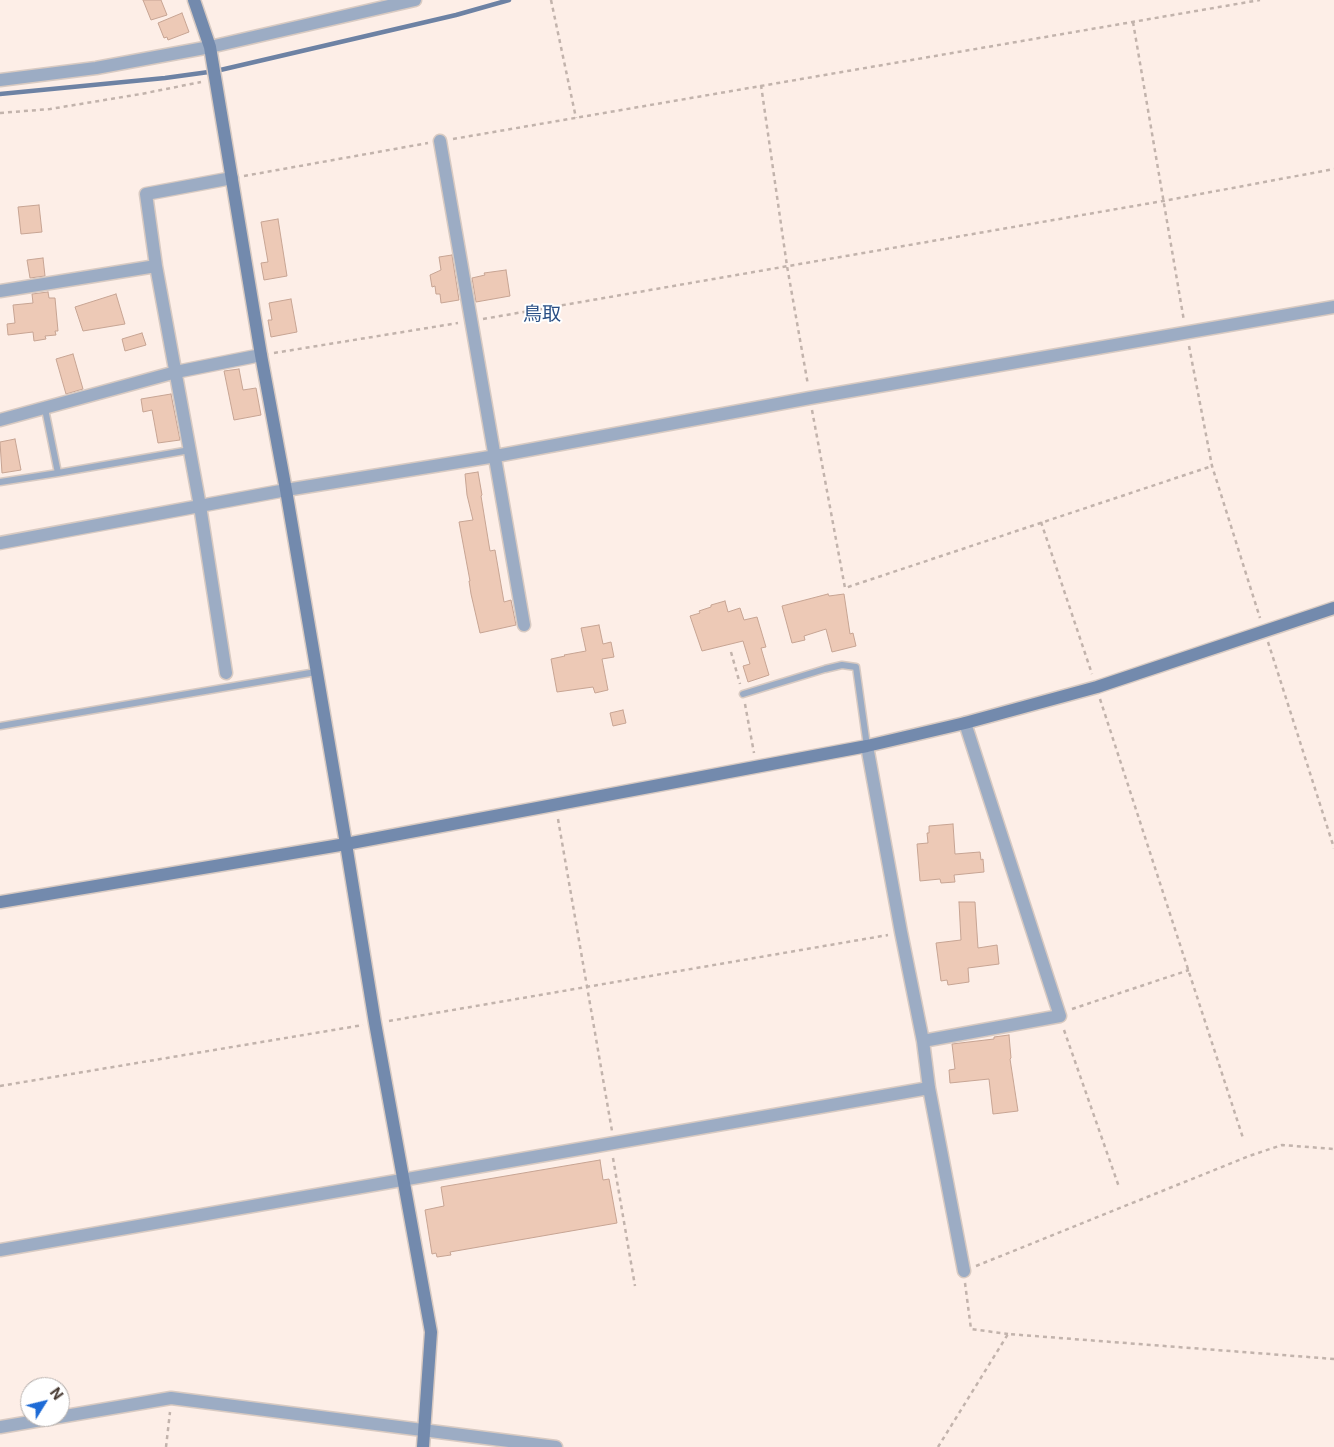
<!DOCTYPE html>
<html>
<head>
<meta charset="utf-8">
<style>
  body { margin:0 }
  #map { position:relative; width:1334px; height:1447px; overflow:hidden; background:#fdeee7; font-family:Inter,sans-serif }
  canvas { display:block }
  .north { position:absolute; left:20px; top:1377px; width:50px; height:50px; box-sizing:border-box; background:#fff; border:1px solid #b5afac; border-radius:50%; rotate:54deg; font-size:14px; font-weight:700; line-height:20px; text-align:center; color:#463830 }
  .north::after { content:''; display:block; margin:auto; width:18px; height:22px; background:#1e6bd6; clip-path:polygon(50% 0,100% 100%,50% 72%,0 100%) }
</style>
</head>
<body>
<div id="map">
<canvas width="1334" height="1447"></canvas>
<div class="north">N</div>
</div>
<script>
const ctx = document.querySelector('canvas').getContext('2d');
ctx.lineJoin = 'round';
const poly = rows => new Path2D(rows.map(r => 'M' + r).join(''));
function trace(path, color, width, dash) { ctx.strokeStyle = color; ctx.lineWidth = width; ctx.lineCap = dash ? 'butt' : 'round'; ctx.setLineDash(dash || []); ctx.stroke(path); }
function paint(path, color) { ctx.fillStyle = color; ctx.fill(path, 'evenodd'); }
function drawText(font, color, halo, rows, align = 'center') {
  ctx.font = font + ' Inter,"Noto Sans JP",sans-serif'; ctx.lineWidth = 4; ctx.setLineDash([]); ctx.textBaseline = 'middle'; ctx.strokeStyle = halo; ctx.fillStyle = color; for (const [text, x, y, turn = 0] of rows) {
    ctx.save(); ctx.translate(x, y); ctx.rotate((+turn || 0) * Math.PI / 180); ctx.textAlign = isNaN(turn) ? turn : align; if (halo) ctx.strokeText(text, 0, 0); ctx.fillText(text, 0, 0); ctx.restore();
  }
}
trace(poly([
  [0,94,165,78,216,71,456,15,509,0]
]), '#6d82a4', 4.5);
const building = poly([
  [143,0,161,0,167,15,151,20,143,0],
  [182,13,189,32,168,40,167,37,164,38,158,23,182,13],
  [39,205,42,232,21,234,18,207,39,205],
  [278,219,287,276,264,280,261,263,268,262,261,222,278,219],
  [452,255,459,300,441,303,440,294,436,294,435,286,432,287,430,275,441,270,439,257,452,255],
  [43,258,45,276,30,278,27,260,43,258],
  [506,270,510,296,476,302,472,278,485,275,484,273,506,270],
  [48,292,49,298,55,298,58,331,55,331,56,335,45,336,46,339,34,341,33,332,8,335,7,324,15,323,13,305,33,303,32,294,48,292],
  [116,294,125,324,83,331,75,307,116,294],
  [291,299,297,332,271,337,268,320,272,320,269,303,291,299],
  [142,333,146,345,125,351,122,339,142,333],
  [73,354,83,389,66,394,56,359,73,354],
  [239,369,243,390,256,388,261,415,234,420,224,371,239,369],
  [171,394,180,440,158,443,152,410,143,412,141,399,171,394],
  [15,439,21,470,2,473,0,442,15,439],
  [478,472,482,495,481,496,490,551,495,550,504,602,511,600,516,625,480,633,471,594,469,581,470,581,459,522,473,520,467,495,465,474,478,472],
  [828,594,829,596,844,594,850,634,853,633,856,646,832,652,826,629,804,636,805,640,792,643,782,606,828,594],
  [725,601,728,612,740,608,744,620,757,617,766,647,761,648,769,675,748,682,743,666,750,664,743,641,702,651,690,616,700,613,699,611,711,607,711,605,725,601],
  [599,625,603,644,611,642,614,657,602,659,608,690,595,693,593,687,557,692,551,659,565,656,564,655,586,651,581,628,599,625],
  [623,710,626,723,613,726,610,713,623,710],
  [953,824,955,854,980,852,981,860,983,859,984,872,954,875,955,882,941,883,940,879,920,881,917,844,928,843,927,833,929,833,929,826,953,824],
  [959,902,975,902,978,948,997,945,999,964,968,968,969,982,948,985,947,980,941,981,936,943,961,940,959,902],
  [1009,1035,1011,1058,1010,1059,1018,1111,993,1114,989,1079,950,1083,949,1070,955,1069,952,1044,994,1039,994,1037,1009,1035],
  [600,1160,603,1180,609,1179,617,1223,450,1252,451,1255,437,1257,436,1253,432,1254,425,1210,444,1206,441,1187,600,1160]
]);
paint(building, '#edc9b6');
trace(building, '#c7a493', 1);
const lane = poly([
  [58,473,190,450],
  [0,482,58,473,45,409],
  [743,694,825,669,842,665,856,667,867,746],
  [0,726,316,672]
]);
const street = poly([
  [0,80,96,68,210,47,415,0],
  [440,141,524,625],
  [0,291,156,266],
  [0,420,176,372,261,355],
  [0,543,286,490,496,456,810,398,1334,307],
  [226,673,200,506,156,266,146,194,232,178],
  [867,746,901,932,923,1041,929,1088,964,1271],
  [923,1041,1060,1016,965,723],
  [0,1250,929,1088],
  [0,1427,171,1398,556,1447]
]);
const secondary = poly([
  [194,0,210,47,261,355,286,490,346,844,375,1023,431,1332,423,1447],
  [0,902,346,844,867,746,965,723,1097,687,1334,608]
]);
trace(lane, '#d8cac2', 9);
trace(street, '#d8cac2', 15);
trace(secondary, '#d8cac2', 15);
trace(poly([
  [551,0,576,118],
  [1133,22,1184,321],
  [761,85,787,266,808,385],
  [0,113,50,109,141,94,201,82],
  [453,139,1260,0],
  [244,176,428,143],
  [483,319,1163,201,1334,169],
  [1189,346,1212,466,1260,618],
  [274,353,458,323],
  [812,410,845,588,1212,466],
  [1041,522,1092,674],
  [1268,642,1334,848],
  [731,652,740,684],
  [1100,699,1243,1138],
  [745,704,754,753],
  [558,819,612,1131],
  [1072,1009,1189,970],
  [389,1021,888,935],
  [1064,1030,1119,1187],
  [0,1086,363,1025],
  [613,1158,635,1286],
  [976,1266,1249,1156,1282,1145,1334,1149],
  [965,1283,971,1329,1008,1334],
  [166,1447,170,1412],
  [938,1447,1008,1334,1334,1359]
]), '#c2b3ac', 2.5, [4, 4]);
trace(lane, '#9cacc4', 6);
trace(street, '#9cacc4', 12);
trace(secondary, '#738aad', 12);
drawText('19px', '#2a4f85', '#fff', [
  ["鳥取",542,314]
]);
</script>
</body>
</html>
